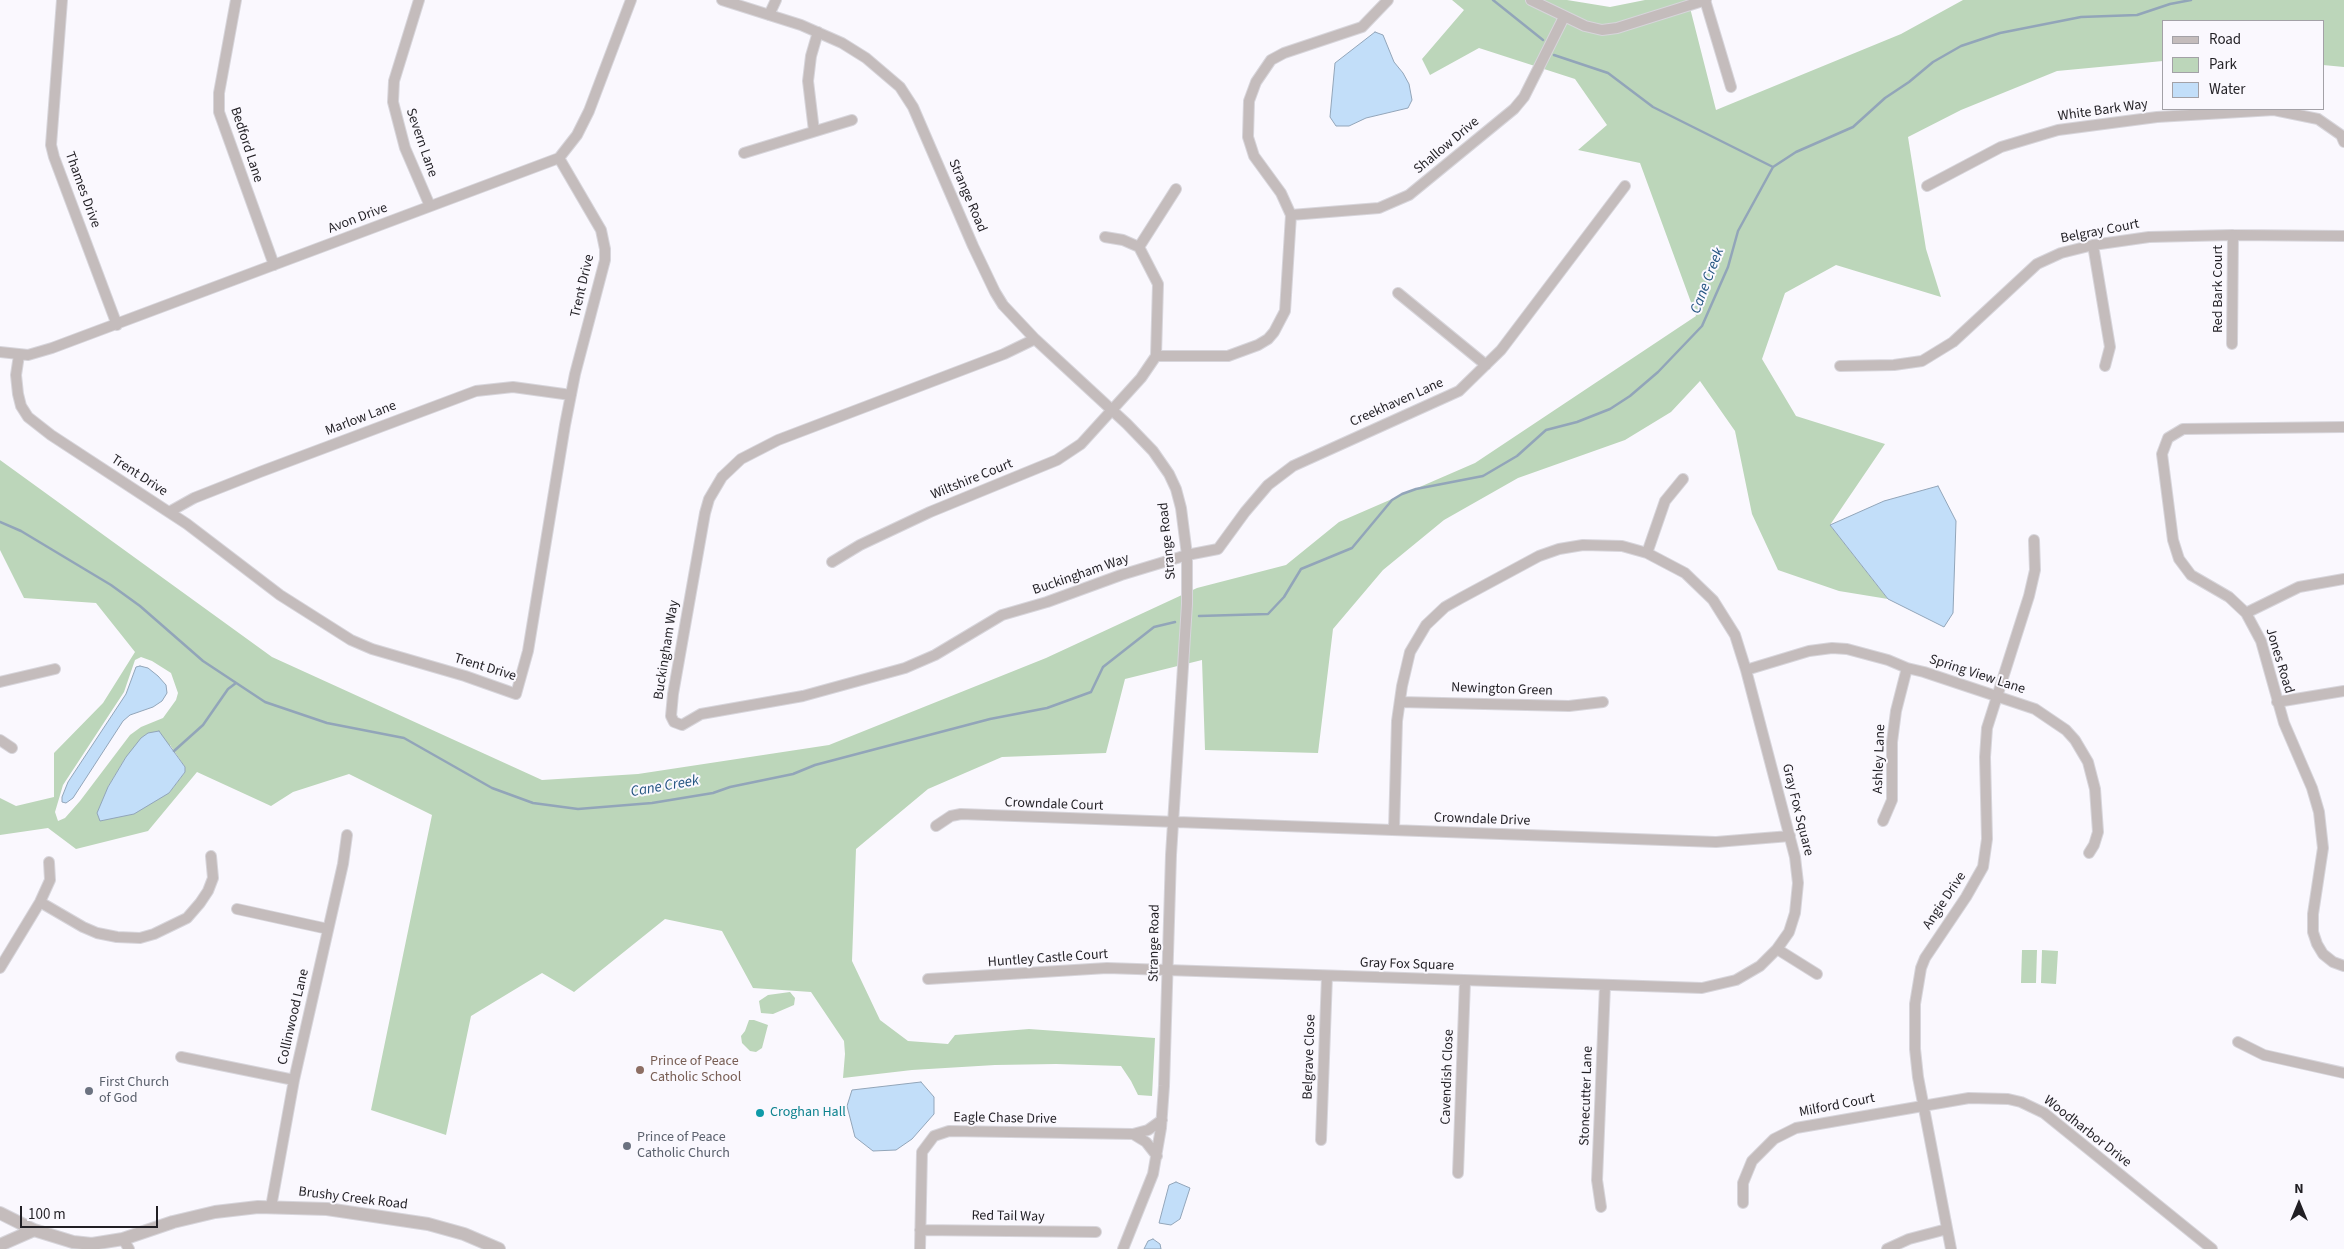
<!DOCTYPE html>
<html>
<head>
<meta charset="utf-8">
<style>
  body { margin:0 }
  #map { position:relative; width:2344px; height:1249px; overflow:hidden; background:#faf8fe; font-family:"Source Sans 3",sans-serif }
  canvas { display:block }
  .legend { position:absolute; left:2162px; top:20px; width:162px; height:90px; box-sizing:border-box; background:#faf8fe; border:1px solid #a3a1a7; margin:0; padding:6px 9px; list-style:none; font-size:15px; color:#211f24 }
  .legend li { display:flex; align-items:center; gap:10px; height:25px }
  .legend b { width:25px; border:1px solid #a3a1a7 }
  .north { position:absolute; left:2274px; top:1179px; width:50px; height:50px; -webkit-text-stroke:4px #faf8fe; paint-order:stroke; rotate:0deg; font-size:14px; font-weight:700; line-height:20px; text-align:center; color:#211f24 }
  .north::after { content:''; display:block; margin:auto; width:18px; height:22px; background:#211f24; clip-path:polygon(50% 0,100% 100%,50% 72%,0 100%) }
  .scale { position:absolute; left:20px; top:1206px; width:138px; height:22px; box-sizing:border-box; border:2px solid #211f24; border-top:0; padding-left:6px; font-size:15px; line-height:18px; white-space:nowrap; color:#211f24; -webkit-text-stroke:4px #faf8fe; paint-order:stroke }
</style>
</head>
<body>
<div id="map">
<canvas width="2344" height="1249"></canvas>
<ul class="legend">
<li><b style="height:6px;background:#c4bcbc"></b>Road</li>
<li><b style="height:14px;background:#bcd6ba"></b>Park</li>
<li><b style="height:14px;background:#c2def9"></b>Water</li>
</ul>
<div class="north">N</div>
<div class="scale">100 m</div>
</div>
<script>
const ctx = document.querySelector('canvas').getContext('2d');
ctx.lineJoin = 'round';
function paint(path, color) { ctx.fillStyle = color; ctx.fill(path, 'evenodd'); }
const poly = rows => new Path2D(rows.map(r => 'M' + r).join(''));
function trace(path, color, width, dash) { ctx.strokeStyle = color; ctx.lineWidth = width; ctx.lineCap = dash ? 'butt' : 'round'; ctx.setLineDash(dash || []); ctx.stroke(path); }
function drawText(font, color, halo, rows, align = 'center') {
  ctx.font = font + ' "Source Sans 3",sans-serif'; ctx.lineWidth = 4; ctx.setLineDash([]); ctx.textBaseline = 'middle'; ctx.strokeStyle = halo; ctx.fillStyle = color; for (const [text, x, y, turn = 0] of rows) {
    ctx.save(); ctx.translate(x, y); ctx.rotate((+turn || 0) * Math.PI / 180); ctx.textAlign = isNaN(turn) ? turn : align; if (halo) ctx.strokeText(text, 0, 0); ctx.fillText(text, 0, 0); ctx.restore();
  }
}
paint(poly([
  [1452,0,1567,0,1610,7,1645,0,1688,0,1716,110,1901,34,1963,0,2344,0,2344,67,2323,65,2323,21,2163,21,2163,61,2057,71,1961,110,1908,137,1926,249,1941,297,1836,265,1785,293,1762,359,1796,416,1885,444,1830,525,1888,599,1839,591,1778,570,1752,514,1735,431,1700,381,1671,412,1625,440,1518,478,1444,520,1383,570,1333,629,1318,753,1205,750,1202,660,1125,679,1106,753,1002,757,928,789,856,849,852,961,880,1020,908,1041,948,1044,955,1035,1029,1029,1155,1038,1152,1096,1138,1095,1131,1081,1121,1066,1056,1064,995,1065,912,1070,843,1078,845,1054,844,1041,811,992,753,988,722,931,665,919,574,992,542,973,471,1016,446,1135,371,1110,432,815,349,774,293,792,271,806,197,772,148,831,76,849,48,828,0,835,0,798,16,806,54,797,54,753,103,703,135,652,96,603,24,598,0,550,0,460,272,657,542,780,638,774,829,745,1046,658,1197,588,1286,565,1339,522,1475,463,1696,316,1640,163,1578,150,1607,125,1575,79,1479,48,1430,75,1422,59,1464,10],
  [141,657,152,661,171,673,178,693,176,700,163,718,141,727,130,735,80,801,65,818,58,821,55,812,63,785,124,692,135,660],
  [170,745,185,767,185,772,169,793,108,787,126,757],
  [2022,950,2037,950,2036,983,2021,983],
  [2042,950,2058,951,2056,984,2041,983],
  [790,992,795,998,794,1005,773,1014,761,1013,759,1001,768,995],
  [749,1020,754,1020,768,1025,762,1048,756,1052,750,1051,742,1043,741,1036,745,1031]
]), '#bcd6ba');
const water = poly([
  [1375,32,1383,35,1394,62,1403,73,1409,84,1412,100,1408,108,1366,118,1349,126,1336,126,1330,117,1335,63,1375,32],
  [1938,486,1956,521,1953,613,1944,627,1888,599,1830,525,1884,501,1938,486],
  [140,666,148,668,158,676,166,685,167,693,162,701,153,707,130,715,123,721,73,798,66,803,62,802,62,797,68,782,126,694,136,667,140,666],
  [159,731,185,767,185,772,169,793,134,814,100,821,97,813,108,787,126,757,141,738,148,733,159,731],
  [921,1082,934,1097,934,1114,912,1139,896,1150,873,1151,855,1137,847,1106,852,1090,921,1082],
  [1176,1182,1190,1188,1180,1219,1171,1225,1159,1223,1169,1185,1176,1182],
  [1153,1239,1160,1244,1161,1249,1144,1249,1148,1241,1153,1239]
]);
paint(water, '#c2def9');
trace(water, '#92a5b9', 1);
trace(poly([
  [1493,0,1543,40],
  [1554,55,1608,73,1653,107,1773,167],
  [0,522,21,531,111,585,140,606,203,661,265,702,327,723,404,738,492,788,533,803,578,809,652,803,713,793,730,787,793,774,815,765,990,719,1047,708,1091,692,1103,667,1154,627,1175,622],
  [1199,616,1268,614,1284,597,1301,569,1352,548,1392,500,1402,494,1416,489,1483,476,1517,456,1546,430,1577,422,1610,409,1630,396,1658,372,1702,326,1728,267,1738,231,1773,167,1796,152,1853,127,1885,98,1909,82,1933,62,1961,46,2000,33,2081,17,2137,15,2170,4,2191,0],
  [174,751,203,725,228,689,236,683]
]), '#92a5b9', 2.5);
const minor = poly([
  [62,0,51,145,54,157,117,325],
  [236,0,219,93,219,112,274,265],
  [419,0,394,81,393,102,405,148,430,206],
  [722,0,801,25,842,43,866,58,900,87,913,107,973,246,995,292,1003,305,1035,339,1127,424,1153,451,1169,474,1176,489,1181,508,1187,555,1187,604,1171,855,1164,1086,1161,1128,1153,1174,1123,1249],
  [1531,0,1585,26,1602,30,1617,28,1706,0],
  [1705,0,1731,87],
  [769,15,776,0],
  [814,131,808,81,811,56,818,32],
  [744,153,852,120],
  [1927,186,2001,147,2058,130,2157,117,2274,110,2318,119,2341,135,2344,142],
  [1291,215,1379,208,1409,195,1514,109,1524,97,1564,17],
  [2093,245,2110,347,2105,366],
  [1139,247,1176,189],
  [1398,293,1486,365],
  [1035,339,1004,354,778,440,741,459,722,477,709,499,705,513,673,694,671,716,674,722,682,725,701,714,803,696,905,668,935,655,1002,615,1047,602,1121,575,1187,555,1218,549,1245,512,1268,485,1293,466,1459,391,1501,350,1625,186],
  [2232,344,2233,235],
  [0,352,28,355,52,348,559,158,577,135,589,111,631,0],
  [19,355,16,375,18,394,21,406,28,417,51,435,187,524,280,595,351,640,372,649,465,676,516,694,528,651,565,425,575,374,605,260,605,249,601,230,559,158],
  [1156,356,1228,356,1258,345,1268,339,1274,332,1285,311,1291,215,1281,193,1254,156,1248,137,1249,101,1256,82,1271,60,1284,53,1362,27,1388,0],
  [1840,366,1894,365,1922,361,1953,342,2037,264,2061,253,2093,245,2149,237,2233,235,2344,236],
  [2344,427,2183,429,2168,438,2162,454,2173,540,2179,559,2191,575,2229,597,2246,613,2261,641,2284,723,2312,788,2319,812,2323,848,2313,914,2313,932,2317,944,2323,954,2333,962,2344,966],
  [169,512,194,498,260,472,476,391,513,387,571,395],
  [1647,553,1665,501,1683,479],
  [832,562,860,545,930,512,1057,460,1081,444,1141,378,1156,356,1158,284,1139,247,1123,240,1105,237],
  [2246,613,2299,587,2344,579],
  [1746,670,1809,651,1832,648,1847,649,1888,660,1907,668,1924,672,2035,709,2066,730,2075,740,2088,762,2095,789,2098,832,2094,845,2089,853],
  [0,682,55,669],
  [1400,702,1569,706,1603,702],
  [2277,702,2344,691],
  [0,740,12,748],
  [1883,821,1892,800,1892,742,1896,711,1907,668],
  [936,826,951,816,961,814,1716,842,1790,836],
  [40,902,83,927,97,933,117,937,140,938,154,934,187,918,200,903,208,891,213,878,211,856],
  [237,909,328,929],
  [1777,949,1817,974],
  [0,968,40,902,50,880,49,862],
  [928,979,1107,968,1702,988,1736,980,1760,966,1777,949,1789,932,1795,913,1798,883,1795,857,1746,670,1735,635,1713,600,1685,573,1647,553,1622,546,1583,545,1559,549,1539,556,1461,598,1445,607,1426,625,1410,652,1402,686,1397,721,1394,830],
  [2238,1042,2264,1055,2344,1073],
  [181,1057,294,1080],
  [1133,1134,1146,1142,1157,1156],
  [1321,1140,1327,976],
  [1458,1173,1465,981],
  [1743,1203,1743,1183,1752,1161,1774,1139,1796,1128,1969,1098,2008,1099,2021,1102,2044,1113,2212,1249],
  [271,1207,294,1080,343,864,347,835],
  [1601,1207,1597,1180,1605,985],
  [920,1230,1096,1232],
  [123,1239,129,1249],
  [920,1249,922,1152,934,1136,949,1131,1133,1134,1148,1130,1162,1120],
  [1887,1249,1909,1239,1947,1229],
  [1951,1249,1918,1077,1915,1049,1915,1004,1921,968,1925,958,1966,897,1983,867,1987,839,1985,757,1987,728,2029,596,2035,570,2034,540]
]);
const tertiary = poly([
  [0,1213,34,1230,73,1242,92,1244,123,1239,173,1222,215,1212,258,1207,327,1209,428,1224,464,1234,499,1249],
  [0,1245,34,1230]
]);
trace(minor, '#d7d5db', 12);
trace(tertiary, '#d7d5db', 14);
trace(minor, '#c4bcbc', 10);
trace(tertiary, '#c4bcbc', 12);
for (const [x, y, r, color] of [
  [640,1070,5,"#8d6e63"],
  [89,1091,5,"#6b7280"],
  [760,1113,5,"#0f9aa8"],
  [627,1146,5,"#6b7280"]
]) { const dot = new Path2D(); dot.arc(x, y, r, 0, 2 * Math.PI); ctx.fillStyle = color; ctx.fill(dot); trace(dot, '#faf8fe', 2); }
drawText('14px', '#211f24', '#faf8fe', [
  ["White Bark Way",2103,111,-8],
  ["Severn Lane",421,143,71],
  ["Bedford Lane",246,145,72],
  ["Shallow Drive",1447,146,-40],
  ["Thames Drive",82,190,70],
  ["Strange Road",967,196,67],
  ["Avon Drive",358,219,-21],
  ["Belgray Court",2100,232,-11],
  ["Trent Drive",583,286,-77],
  ["Red Bark Court",2219,289,-90],
  ["Creekhaven Lane",1397,403,-24],
  ["Marlow Lane",361,419,-21],
  ["Trent Drive",139,476,33],
  ["Wiltshire Court",972,480,-22],
  ["Strange Road",1168,541,-96],
  ["Buckingham Way",1081,575,-19],
  ["Buckingham Way",667,650,-81],
  ["Jones Road",2279,661,73],
  ["Trent Drive",485,668,17],
  ["Spring View Lane",1977,675,18],
  ["Newington Green",1502,690,2],
  ["Ashley Lane",1880,759,-88],
  ["Crowndale Court",1054,805,2],
  ["Gray Fox Square",1797,810,76],
  ["Crowndale Drive",1482,820,2],
  ["Angie Drive",1945,901,-56],
  ["Strange Road",1155,943,-89],
  ["Huntley Castle Court",1048,959,-4],
  ["Gray Fox Square",1407,965,2],
  ["Collinwood Lane",294,1017,-77],
  ["Belgrave Close",1310,1057,-88],
  ["Cavendish Close",1448,1077,-88],
  ["Stonecutter Lane",1587,1096,-88],
  ["Milford Court",1837,1106,-11],
  ["Eagle Chase Drive",1005,1119,1],
  ["Woodharbor Drive",2087,1132,38],
  ["Brushy Creek Road",353,1199,7],
  ["Red Tail Way",1008,1217,1]
]);
drawText('14px', '#785e54', '#faf8fe', [
  ["Prince of Peace",650,1062],
  ["Catholic School",650,1078]
], 'left');
drawText('14px', '#5b616d', '#faf8fe', [
  ["First Church",99,1083],
  ["of God",99,1099],
  ["Prince of Peace",637,1138],
  ["Catholic Church",637,1154]
], 'left');
drawText('14px', '#0d838f', '#faf8fe', [
  ["Croghan Hall",770,1113]
], 'left');
drawText('italic 15px', '#225380', '#faf8fe', [
  ["Cane Creek",1708,281,-69],
  ["Cane Creek",665,787,-10]
]);
</script>
</body>
</html>
